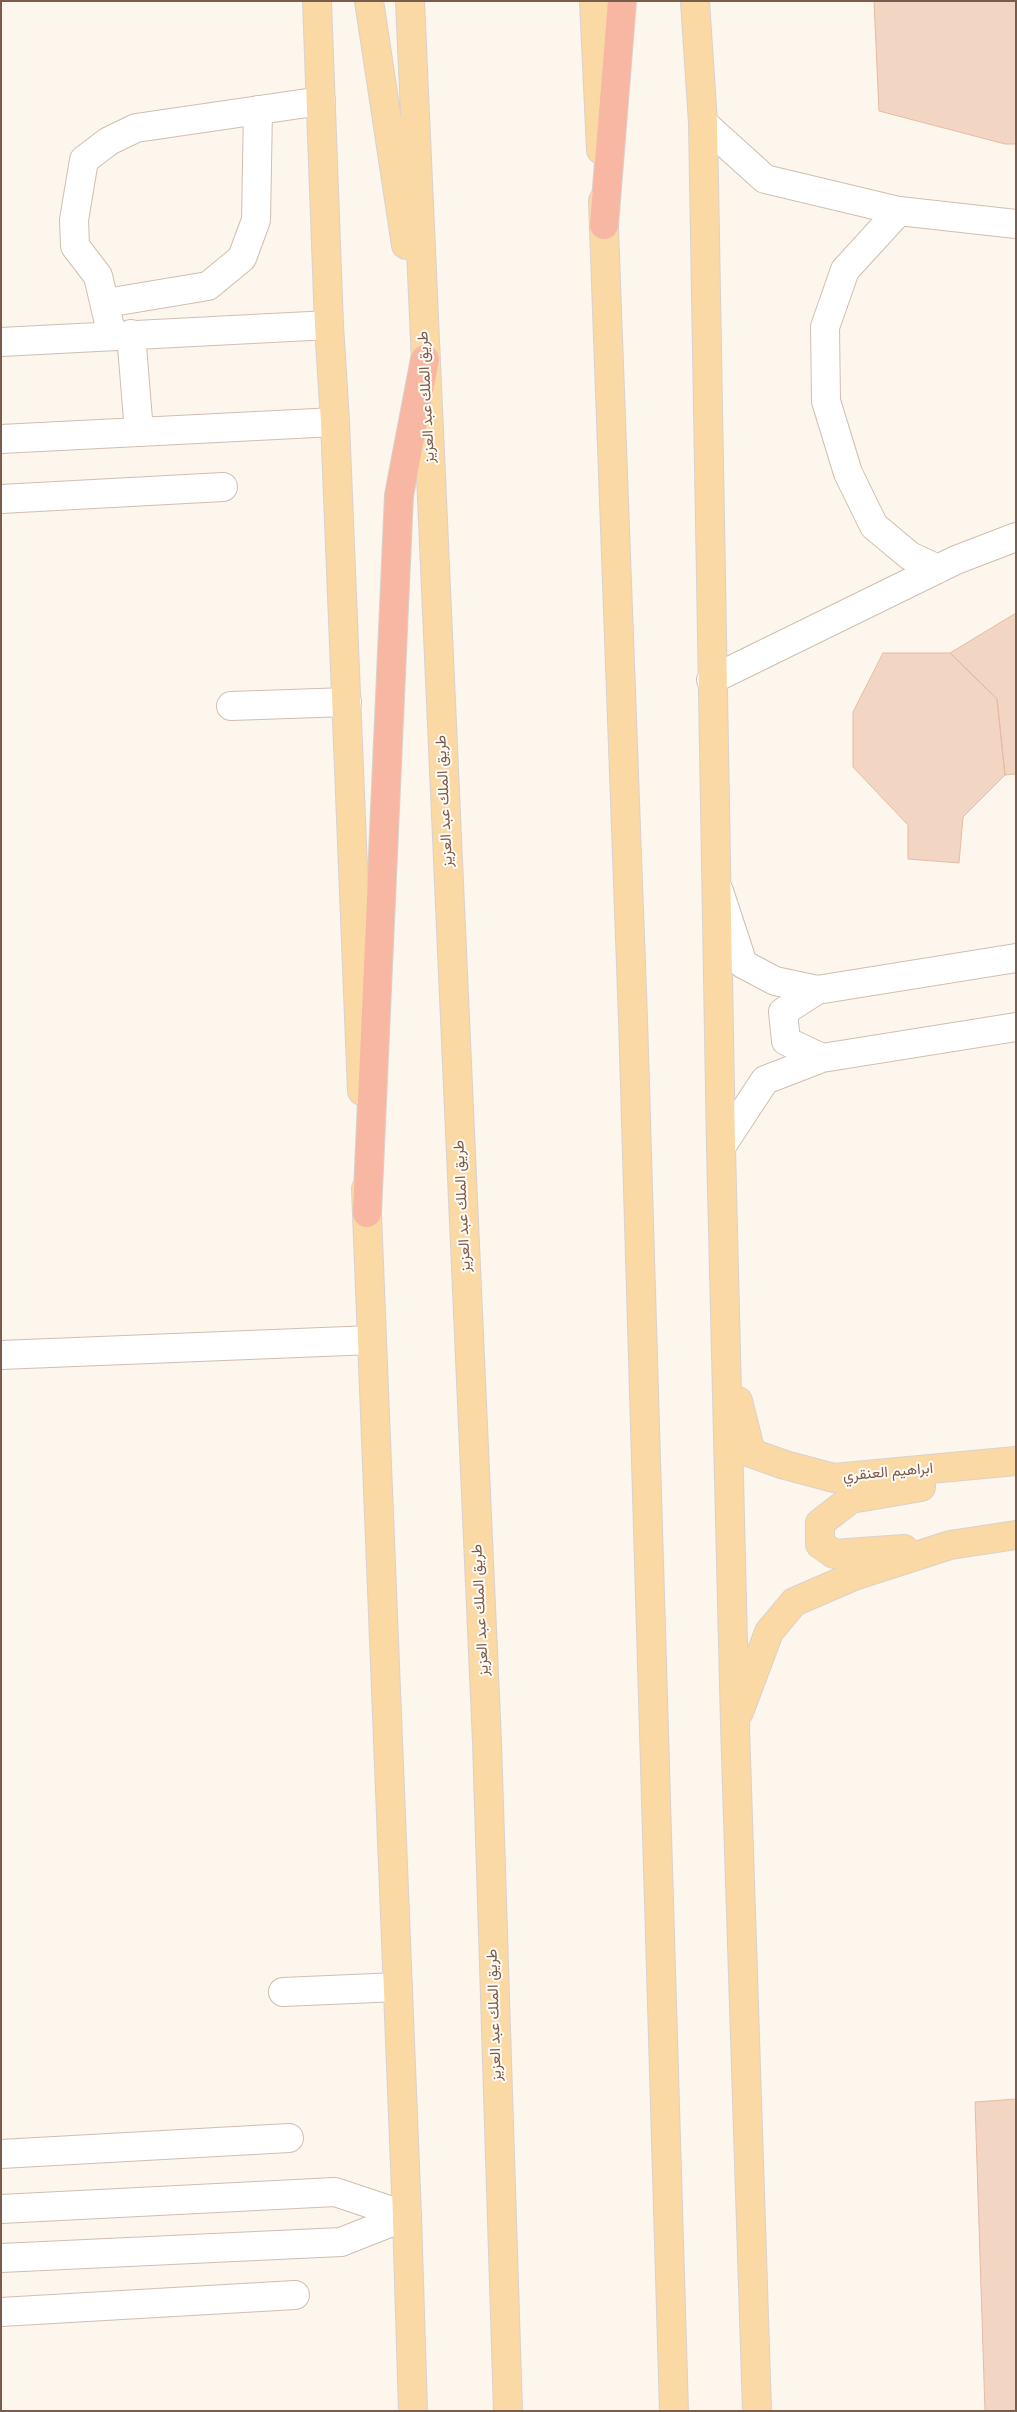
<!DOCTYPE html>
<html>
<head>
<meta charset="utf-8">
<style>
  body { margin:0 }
  #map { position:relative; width:1017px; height:2412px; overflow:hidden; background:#fdf6ec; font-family:"Nunito Sans",sans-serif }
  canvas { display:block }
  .frame { position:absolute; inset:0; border:2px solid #7a5c4d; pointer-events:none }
</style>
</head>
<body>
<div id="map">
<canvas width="1017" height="2412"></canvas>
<div class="frame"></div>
</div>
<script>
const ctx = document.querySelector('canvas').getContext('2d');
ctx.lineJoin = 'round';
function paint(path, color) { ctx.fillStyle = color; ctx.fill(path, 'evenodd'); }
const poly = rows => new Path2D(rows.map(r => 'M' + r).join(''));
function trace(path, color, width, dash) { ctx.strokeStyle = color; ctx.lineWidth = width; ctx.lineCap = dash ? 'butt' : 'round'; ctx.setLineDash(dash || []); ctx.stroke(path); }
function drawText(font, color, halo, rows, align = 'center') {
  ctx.font = font + ' "Nunito Sans",Vazirmatn,sans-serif'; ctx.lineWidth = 4; ctx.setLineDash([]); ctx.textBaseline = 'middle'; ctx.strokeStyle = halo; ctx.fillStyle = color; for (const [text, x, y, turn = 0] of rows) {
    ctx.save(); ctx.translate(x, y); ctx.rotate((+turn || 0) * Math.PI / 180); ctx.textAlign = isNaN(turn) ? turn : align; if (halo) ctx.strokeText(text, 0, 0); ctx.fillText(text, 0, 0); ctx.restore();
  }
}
const building = poly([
  [874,1,1016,1,1016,144,1005,144,879,111,874,1],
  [1016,613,1016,774,1005,775,997,699,950,653,1016,613],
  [883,653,950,653,997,699,1005,775,963,817,959,863,908,859,908,825,853,767,853,712,883,653],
  [1016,2099,1016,2411,985,2411,975,2102,1016,2099]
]);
paint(building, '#f3d5c3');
trace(building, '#e6bba3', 1);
const minor = poly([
  [703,123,765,179,899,211,1016,224],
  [899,211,845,270,825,327,826,401,848,473,874,526,910,556,938,569],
  [106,303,208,286,242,258,256,220,258,110],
  [131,334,139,432],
  [112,336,98,276,75,246,74,220,84,160,109,141,136,128,321,101],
  [1,342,329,325],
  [1,439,335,422],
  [1,499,223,487],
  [711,680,956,560,1016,537],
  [231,706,347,702],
  [719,891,743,964,775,981,817,990],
  [1016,958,817,990,783,1012,786,1041,822,1058,1016,1027],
  [721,1147,765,1080,822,1058],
  [1,1355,372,1340],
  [283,1992,398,1987],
  [1,2154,289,2138],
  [1,2209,335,2192,407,2216],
  [1,2258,341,2242,407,2216],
  [1,2312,295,2295]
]);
const major = poly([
  [317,1,329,325,335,422,362,1091],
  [369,1,406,245],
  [410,1,487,1742,508,2411],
  [594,1,601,150],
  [695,1,703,123,721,1147,735,1725,757,2411],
  [603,201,633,1019,674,2411],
  [366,1189,407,2216,413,2411],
  [738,1401,751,1453,785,1465,834,1478,1016,1461],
  [904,1549,834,1554,820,1544,820,1523,851,1499,921,1487],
  [739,1712,769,1632,794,1602,854,1576,950,1545,1016,1535]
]);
const highway = poly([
  [604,225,622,1],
  [367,1213,399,495,425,359]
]);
trace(minor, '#d1beb0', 30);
trace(major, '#dad1cd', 30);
trace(highway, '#dad1cd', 30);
trace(minor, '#fff', 28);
trace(major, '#fbd9a5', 28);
trace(highway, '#f7b7a3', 28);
drawText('15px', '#7a5c4d', '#fffaf3', [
  ["طريق الملك عبد العزيز",427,397,-93],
  ["طريق الملك عبد العزيز",445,801,-93],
  ["طريق الملك عبد العزيز",463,1206,-93],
  ["ابراهيم العنقري",888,1473,-5],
  ["طريق الملك عبد العزيز",481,1610,-93],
  ["طريق الملك عبد العزيز",495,2015,-92]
]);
</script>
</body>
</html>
